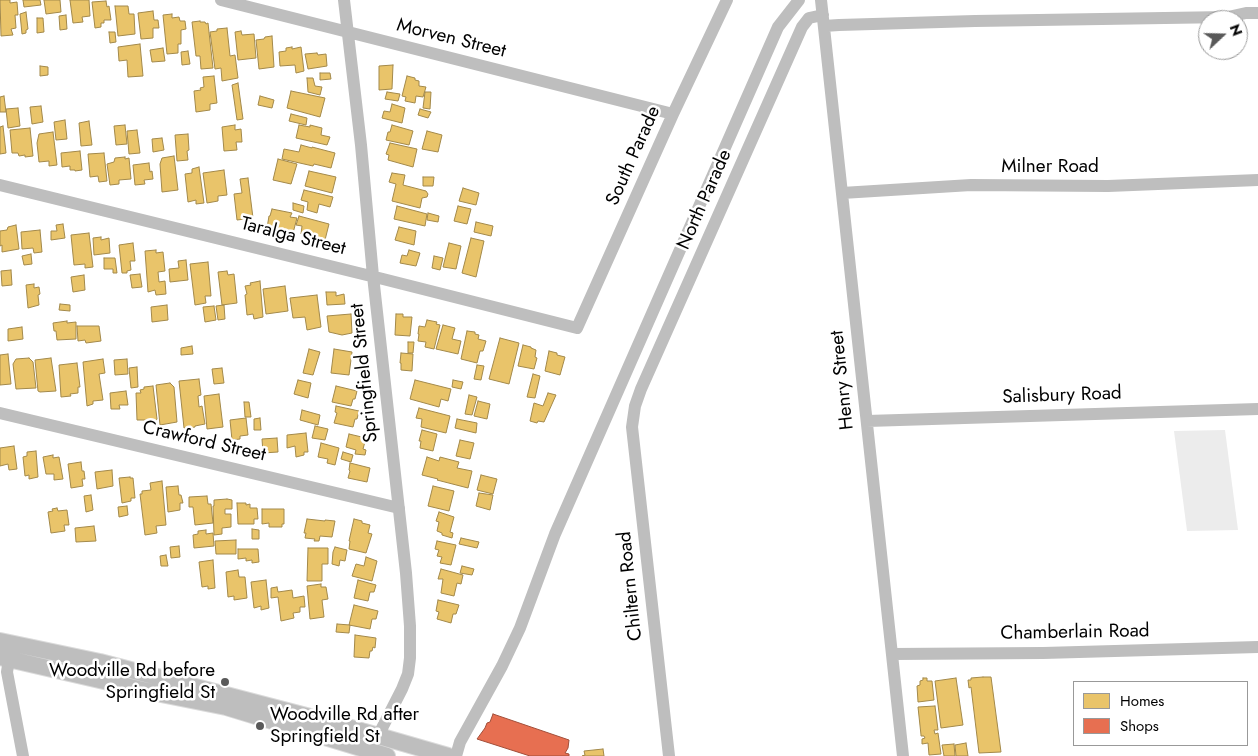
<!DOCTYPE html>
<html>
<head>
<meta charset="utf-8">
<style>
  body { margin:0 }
  #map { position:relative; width:1258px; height:756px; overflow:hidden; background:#fff; font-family:Jost,sans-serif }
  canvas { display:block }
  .legend { position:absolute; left:1073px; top:681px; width:175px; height:65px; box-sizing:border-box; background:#fff; border:1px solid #999; margin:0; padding:6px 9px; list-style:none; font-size:15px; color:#000 }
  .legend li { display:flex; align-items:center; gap:10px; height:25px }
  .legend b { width:25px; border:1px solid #999 }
  .north { position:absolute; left:1198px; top:10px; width:50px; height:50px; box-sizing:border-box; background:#fff; border:1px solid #999; border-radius:50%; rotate:69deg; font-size:14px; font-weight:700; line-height:20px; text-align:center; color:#000 }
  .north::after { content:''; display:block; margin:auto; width:18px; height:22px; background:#595959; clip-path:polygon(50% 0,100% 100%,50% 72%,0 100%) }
</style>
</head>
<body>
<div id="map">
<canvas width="1258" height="756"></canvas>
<ul class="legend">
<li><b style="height:14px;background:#e9c46a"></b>Homes</li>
<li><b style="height:14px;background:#e76f51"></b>Shops</li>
</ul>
<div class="north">N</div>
</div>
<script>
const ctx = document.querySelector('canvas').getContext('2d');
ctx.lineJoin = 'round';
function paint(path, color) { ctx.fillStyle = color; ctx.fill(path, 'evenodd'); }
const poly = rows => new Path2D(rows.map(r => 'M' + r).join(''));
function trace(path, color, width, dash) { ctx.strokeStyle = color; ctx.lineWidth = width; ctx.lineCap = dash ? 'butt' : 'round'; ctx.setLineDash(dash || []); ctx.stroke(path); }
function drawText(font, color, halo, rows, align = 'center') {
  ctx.font = font + ' Jost,sans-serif'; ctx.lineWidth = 5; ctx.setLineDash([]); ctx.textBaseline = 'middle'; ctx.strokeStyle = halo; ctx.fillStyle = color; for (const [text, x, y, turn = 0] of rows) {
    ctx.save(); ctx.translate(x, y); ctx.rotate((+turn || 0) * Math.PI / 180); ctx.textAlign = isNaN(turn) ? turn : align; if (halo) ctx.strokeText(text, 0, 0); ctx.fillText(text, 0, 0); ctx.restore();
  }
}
paint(poly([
  [1225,430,1238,530,1187,531,1174,431]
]), '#ececec');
const homes = poly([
  [0,0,10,0,10,3,17,2,18,15,15,15,16,28,11,29,13,35,1,36,0,0],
  [23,0,40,0,41,5,24,7,23,0],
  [44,0,60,0,61,12,46,14,44,0],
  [70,0,89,0,90,16,82,17,83,22,73,23,70,0],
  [106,1,107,7,109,6,111,20,104,20,104,23,101,23,101,27,95,28,92,2,106,1],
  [115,6,128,6,129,14,134,14,135,34,118,36,115,6],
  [153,11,154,20,158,20,159,28,153,28,153,38,141,39,138,13,153,11],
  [26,12,28,29,26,30,26,33,22,34,20,14,26,12],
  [172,14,172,18,179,17,180,21,185,21,186,29,181,30,181,44,178,44,178,53,167,54,163,15,172,14],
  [66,15,67,29,60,30,59,16,66,15],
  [37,18,43,18,44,32,37,33,37,18],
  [200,21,200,22,205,22,206,24,208,23,213,68,201,69,200,56,196,56,192,22,200,21],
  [227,28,230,56,235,55,238,78,222,81,221,68,215,69,210,32,217,31,217,29,227,28],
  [241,31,242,35,254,34,256,58,238,60,235,32,241,31],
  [109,32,115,32,116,42,110,43,109,32],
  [272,36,274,67,259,69,256,40,264,39,265,37,272,36],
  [140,44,143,76,128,77,127,60,119,61,118,47,140,44],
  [292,47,292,49,301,47,304,71,296,73,295,65,280,66,279,52,286,51,286,48,292,47],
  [163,48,165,61,152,62,150,50,163,48],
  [188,51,190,64,182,65,181,52,188,51],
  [317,53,318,55,326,54,327,66,308,69,305,54,317,53],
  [393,65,392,89,379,90,379,66,393,65],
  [40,66,48,67,48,75,40,76,40,66],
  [320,73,330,73,331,79,320,80,320,73],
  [214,76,217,103,210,104,210,110,196,112,194,91,201,90,200,88,204,87,203,77,214,76],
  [407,76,415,78,415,80,419,81,419,86,426,87,423,97,416,96,415,103,405,101,406,97,402,96,407,76],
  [307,78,313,78,315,86,322,87,320,95,308,92,307,78],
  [238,83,243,119,237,120,232,85,238,83],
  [291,91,325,98,320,117,287,108,291,91],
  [387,92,400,94,398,101,385,99,387,92],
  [425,92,431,92,430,109,423,108,425,92],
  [4,96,6,112,0,112,0,97,4,96],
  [260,96,274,100,272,108,258,105,260,96],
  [392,104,405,108,402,123,382,118,384,111,390,112,392,104],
  [41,106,43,122,32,124,30,107,41,106],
  [18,108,20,126,8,128,6,109,18,108],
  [420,109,431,112,428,118,418,115,420,109],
  [291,114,307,118,306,125,289,121,291,114],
  [65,120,67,139,56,140,54,122,65,120],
  [89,121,92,145,81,146,79,123,89,121],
  [125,125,127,144,116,145,114,126,125,125],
  [235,125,235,130,241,129,242,142,236,142,237,150,224,151,222,127,235,125],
  [299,125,310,127,310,125,322,128,321,135,330,137,327,145,296,138,299,125],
  [392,125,413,131,409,145,386,140,388,132,390,132,392,125],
  [3,126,6,153,0,154,0,127,3,126],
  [30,128,33,156,25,157,25,155,19,156,18,153,12,153,10,130,30,128],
  [137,130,140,153,129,154,127,131,137,130],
  [427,131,442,135,438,152,422,149,427,131],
  [53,132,57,165,49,166,49,161,39,162,37,143,39,134,53,132],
  [188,134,189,150,187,151,188,160,177,161,175,135,188,134],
  [162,138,164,150,153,152,152,139,162,138],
  [390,143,417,149,413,167,388,160,389,155,386,154,390,143],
  [301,145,312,148,312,147,335,153,331,168,314,164,313,166,282,159,284,149,299,152,301,145],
  [80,151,82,170,75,171,75,170,70,170,70,166,62,167,61,153,80,151],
  [104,153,107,181,99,182,98,176,90,177,88,154,104,153],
  [174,156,178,190,162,192,160,164,162,158,174,156],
  [125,157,125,159,129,158,131,179,119,180,119,184,110,185,107,164,114,162,115,158,125,157],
  [278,159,297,164,291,184,273,180,278,159],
  [149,163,150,172,152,171,153,179,144,180,145,184,135,185,133,165,149,163],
  [199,167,204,203,196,204,196,200,188,202,185,174,192,173,192,169,199,167],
  [224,170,227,195,218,196,218,201,207,203,203,173,224,170],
  [309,171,336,177,332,193,305,186,309,171],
  [392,173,405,175,403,185,426,191,428,194,427,197,422,198,420,208,392,201,396,184,389,182,392,173],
  [423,177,434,177,433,186,423,186,423,177],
  [248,178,253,218,237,220,234,194,242,193,240,179,248,178],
  [463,188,479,193,476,205,459,201,463,188],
  [304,190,333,197,330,207,319,204,317,213,307,210,308,202,301,200,304,190],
  [293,203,304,206,303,213,293,210,293,203],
  [397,206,427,214,425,226,394,219,397,206],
  [458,206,471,209,467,224,454,221,458,206],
  [272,209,292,213,290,217,297,218,293,233,267,228,269,216,270,216,272,209],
  [428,213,439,216,438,222,427,220,428,213],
  [299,216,329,224,325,240,301,234,302,226,296,225,299,216],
  [476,222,493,226,491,236,474,232,476,222],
  [63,224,65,238,51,240,51,231,57,231,56,225,63,224],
  [16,225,19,249,2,252,2,245,0,246,0,231,7,230,8,227,16,225],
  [399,227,416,231,414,245,395,240,399,227],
  [40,230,42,252,34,253,33,248,22,249,21,232,40,230],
  [89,233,93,267,85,268,85,264,74,265,71,235,89,233],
  [101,237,101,240,109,238,110,253,94,255,93,238,101,237],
  [471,238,484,241,476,277,462,273,471,238],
  [133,243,135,261,130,261,131,270,127,271,127,273,122,273,119,245,133,243],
  [449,243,461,246,456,269,443,267,449,243],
  [156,250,156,253,163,252,165,271,158,272,159,282,165,281,166,294,156,295,155,290,148,292,145,251,156,250],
  [409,250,420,253,416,266,400,263,402,255,407,256,409,250],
  [31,254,32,264,24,265,22,256,31,254],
  [434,256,443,258,440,270,432,268,434,256],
  [104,258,115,258,117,273,113,273,113,269,104,269,104,258],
  [186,260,188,280,170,282,169,269,179,268,178,261,186,260],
  [208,262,211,296,205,296,206,303,195,305,190,264,208,262],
  [11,270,12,285,2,286,1,271,11,270],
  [227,271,228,275,234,274,237,303,222,305,218,272,227,271],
  [140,274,142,287,132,288,130,275,140,274],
  [84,275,85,290,73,292,71,277,84,275],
  [260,281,263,317,254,319,253,314,247,315,245,295,247,294,245,286,251,285,250,283,260,281],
  [34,284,34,288,39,287,40,294,38,295,39,305,28,308,26,285,34,284],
  [285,286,288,311,266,314,263,289,285,286],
  [326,292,336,292,336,296,344,294,345,304,327,305,326,292],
  [317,295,321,327,307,330,305,317,293,318,290,298,317,295],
  [60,304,70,305,70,311,59,310,60,304],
  [167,305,168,320,152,322,151,307,167,305],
  [224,305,225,319,218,320,216,306,224,305],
  [214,306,216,320,205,322,203,307,214,306],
  [351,314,352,333,342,335,329,332,327,316,351,314],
  [396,314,403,314,403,317,412,317,410,336,395,335,396,314],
  [427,320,437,322,436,324,440,325,434,349,425,347,426,342,418,341,419,334,418,334,419,326,425,327,427,320],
  [67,321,67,323,76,322,76,339,57,340,56,331,54,331,53,323,67,321],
  [443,325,455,328,452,339,461,341,458,354,436,349,443,325],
  [77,326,99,326,101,341,86,343,85,340,78,341,77,326],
  [22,327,23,339,8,341,8,329,22,327],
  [467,331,475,332,475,334,479,335,478,339,486,341,483,351,480,351,477,363,461,359,467,331],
  [500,338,519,343,509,384,489,379,500,338],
  [408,342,414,342,413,353,408,353,408,342],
  [523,345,531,347,531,348,536,350,535,357,537,358,534,369,518,366,523,345],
  [192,346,193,354,181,355,181,348,192,346],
  [309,349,320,352,313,375,303,373,309,349],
  [334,349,352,352,349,375,331,373,334,349],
  [549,351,557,353,557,355,565,357,560,375,545,371,549,351],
  [401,353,413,354,412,371,401,370,401,363,400,363,401,353],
  [8,354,11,384,0,385,0,355,8,354],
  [29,358,33,362,36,388,16,389,13,364,16,359,29,358],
  [51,358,56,391,40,392,38,391,35,360,51,358],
  [103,359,105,373,99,374,103,400,93,401,93,404,87,406,83,362,103,359],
  [127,359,128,374,115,375,114,360,127,359],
  [77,363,80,387,78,387,78,393,70,394,71,396,61,397,59,365,77,363],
  [477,365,484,366,481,380,474,379,477,365],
  [137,367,138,387,131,388,129,368,137,367],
  [222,368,224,383,214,384,212,369,222,368],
  [533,374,540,376,535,398,527,397,533,374],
  [199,379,201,395,198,396,199,407,202,406,205,424,195,426,195,427,190,428,190,427,184,428,179,381,199,379],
  [298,380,311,383,308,398,294,394,298,380],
  [415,380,451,389,448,401,441,399,439,407,410,399,415,380],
  [453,380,463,382,461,389,452,387,453,380],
  [170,383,174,387,177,422,160,425,156,385,170,383],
  [153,386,157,419,155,422,150,423,148,420,137,420,136,393,141,393,140,390,144,389,144,387,153,386],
  [336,386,357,391,355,399,353,399,351,406,332,402,336,386],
  [126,391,128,405,119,405,120,409,111,409,110,393,126,391],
  [548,393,556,395,544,422,538,421,537,423,530,421,534,403,543,406,548,393],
  [219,394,223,427,207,429,204,396,219,394],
  [469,395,477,397,472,415,465,414,469,395],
  [478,401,490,404,487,419,474,416,478,401],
  [244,402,249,402,251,417,245,417,244,402],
  [336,406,359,411,357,419,355,419,353,427,334,423,337,413,335,412,336,406],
  [419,408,450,416,446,433,421,427,422,419,416,418,419,408],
  [302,410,320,415,318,425,300,420,302,410],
  [246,418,248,435,240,436,240,439,232,440,230,420,246,418],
  [260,418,261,430,254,430,254,419,260,418],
  [457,419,477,423,476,433,455,428,457,419],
  [315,426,328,429,325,440,312,438,315,426],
  [422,430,437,434,433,451,420,448,421,441,419,441,422,430],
  [306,433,308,452,304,452,304,455,296,457,295,446,287,448,287,435,306,433],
  [349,434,366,438,363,449,366,450,365,455,355,454,356,450,346,447,349,434],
  [277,438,278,452,263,453,262,439,277,438],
  [460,440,474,443,470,459,456,456,460,440],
  [321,443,339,448,335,465,327,463,328,459,318,457,321,443],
  [14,446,17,469,9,470,8,464,0,466,0,448,14,446],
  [36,451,38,477,29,479,29,475,25,476,23,457,27,456,27,452,36,451],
  [343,452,353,455,351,462,341,459,343,452],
  [53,455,53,458,59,457,63,479,54,480,54,474,46,474,43,457,53,455],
  [427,457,439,461,440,457,459,462,457,468,472,471,468,488,437,480,438,479,422,475,427,457],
  [81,462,82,471,84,471,85,479,82,479,83,486,71,488,68,464,81,462],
  [350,463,370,468,367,482,348,478,350,471,349,470,350,463],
  [112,470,113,486,97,489,95,472,112,470],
  [481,475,497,479,493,494,477,490,481,475],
  [130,477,130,478,133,478,135,498,131,498,131,501,122,503,119,478,130,477],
  [162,481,166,525,156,526,157,533,145,535,140,494,142,494,142,491,151,490,150,483,162,481],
  [178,486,179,495,181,495,183,503,180,503,180,510,168,512,166,487,178,486],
  [433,486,454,491,449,511,428,506,433,486],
  [479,493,493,495,490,510,476,506,479,493],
  [91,495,93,510,86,512,84,496,91,495],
  [207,496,208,504,211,504,213,523,195,525,193,507,189,507,189,497,207,496],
  [227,499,232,500,232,509,225,509,225,514,231,514,231,527,222,528,222,534,214,535,213,506,214,506,214,500,227,499],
  [237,503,246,503,246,505,250,504,250,508,257,508,258,519,254,519,254,524,238,524,237,503],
  [127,506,128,515,119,517,118,507,127,506],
  [57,508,58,511,67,510,69,525,64,525,65,531,51,533,48,512,53,511,52,509,57,508],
  [262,509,284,509,284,524,282,524,282,527,269,527,269,523,262,524,262,509],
  [439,512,454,517,450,532,453,533,452,538,442,535,442,533,437,531,439,522,436,521,439,512],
  [307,519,325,521,325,520,335,521,332,537,320,536,319,541,314,541,315,539,305,538,306,533,304,533,307,519],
  [354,519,362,521,362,523,370,525,368,533,372,534,366,553,349,549,350,541,349,541,354,519],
  [94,526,96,541,76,542,75,528,94,526],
  [252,529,259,530,259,539,252,539,252,529],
  [206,530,206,534,213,533,214,546,194,548,193,535,198,534,198,531,206,530],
  [461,538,479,542,477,548,459,544,461,538],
  [236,540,236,554,216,554,215,541,236,540],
  [437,541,456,545,451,565,440,563,442,557,437,556,439,550,435,549,437,541],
  [179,546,180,557,171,558,170,547,179,546],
  [335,547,347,550,345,561,340,560,339,566,332,564,333,552,335,547],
  [308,548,328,548,328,564,322,564,322,581,307,581,308,548],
  [238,549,258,549,259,562,252,563,252,560,246,561,246,558,238,559,238,549],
  [166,555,168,566,161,566,160,556,166,555],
  [366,557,377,561,372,581,352,576,356,564,364,566,366,557],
  [213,560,215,588,208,589,208,586,202,587,199,562,213,560],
  [462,566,474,569,472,575,460,573,462,566],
  [441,569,463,575,461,584,457,583,454,596,441,593,443,579,438,579,441,569],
  [238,570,239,577,245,577,247,598,234,600,234,596,228,597,226,572,238,570],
  [266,580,269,608,261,610,261,606,254,608,251,582,266,580],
  [358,580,376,585,374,592,370,592,368,601,354,598,358,580],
  [321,584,321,587,326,587,328,599,322,600,324,617,310,619,307,586,321,584],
  [277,587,278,592,292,590,293,598,304,596,305,607,300,607,300,612,293,613,294,618,281,621,278,597,271,598,271,588,277,587],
  [438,600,459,605,456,614,453,614,451,623,437,619,439,612,436,611,438,600],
  [354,605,378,611,376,619,372,619,370,629,349,625,354,605],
  [337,624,350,625,349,633,336,632,337,624],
  [355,635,376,638,375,648,373,647,372,651,370,651,369,658,354,657,355,635],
  [983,677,991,677,1001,752,979,753,971,687,969,688,968,680,971,680,971,678,983,677],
  [923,678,927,678,927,681,932,681,934,700,918,702,917,686,920,685,920,681,923,680,923,678],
  [956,678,963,725,941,728,935,681,956,678],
  [935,706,938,730,934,730,935,734,938,733,941,754,929,755,928,743,922,744,922,739,925,738,924,736,921,736,921,735,918,707,935,706],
  [966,743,968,756,956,756,955,745,966,743],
  [954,744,955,756,944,756,942,745,954,744],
  [603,749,604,756,582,756,585,755,584,751,603,749]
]);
paint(homes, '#e9c46a');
trace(homes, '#a3894a', 1);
const shops = poly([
  [493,714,569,740,568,748,565,753,569,754,569,756,530,756,477,739,485,728,487,723,490,722,493,714]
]);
paint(shops, '#e76f51');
trace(shops, '#a24e39', 1);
const major = poly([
  [0,641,100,662,337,724,448,756],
  [0,657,156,693,226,707,387,756]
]);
trace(major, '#dbdbdb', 18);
trace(poly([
  [221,0,673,114],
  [344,0,361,145,373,276,406,573,410,626,410,658,408,674,402,689,378,736],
  [821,0,903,756],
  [824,26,839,25,975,21,1228,17,1246,13,1258,13],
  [0,185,383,279,577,328,673,114,727,0],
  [842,193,971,185,1108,186,1258,180],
  [0,413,399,508],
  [867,421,1258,409],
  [892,654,1043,653,1258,647],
  [9,659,7,672,23,756],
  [456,756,460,742,502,666,520,628,555,534,778,27,799,0],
  [669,756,632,427,635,406,641,389,802,27,809,18,823,15]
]), '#bebebe', 12);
trace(major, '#bebebe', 16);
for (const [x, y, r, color] of [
  [225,682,5,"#595959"],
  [260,726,5,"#595959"]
]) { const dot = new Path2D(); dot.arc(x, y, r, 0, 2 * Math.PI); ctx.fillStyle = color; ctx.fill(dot); trace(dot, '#fff', 2); }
drawText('19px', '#000', '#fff', [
  ["Morven Street",451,39,14],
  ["South Parade",634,156,-66],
  ["Milner Road",1050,167],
  ["North Parade",705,200,-66],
  ["Taralga Street",293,237,14],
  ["Springfield Street",365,373,-96],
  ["Henry Street",843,380,-96],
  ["Salisbury Road",1062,396,-2],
  ["Crawford Street",204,442,13],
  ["Chiltern Road",631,586,-96],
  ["Chamberlain Road",1075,633,-1]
]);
drawText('19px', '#000', '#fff', [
  ["Woodville Rd before",215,671],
  ["Springfield St",215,693],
  ["Woodville Rd after",270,715,"left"],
  ["Springfield St",270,737,"left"]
], 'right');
</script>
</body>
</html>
